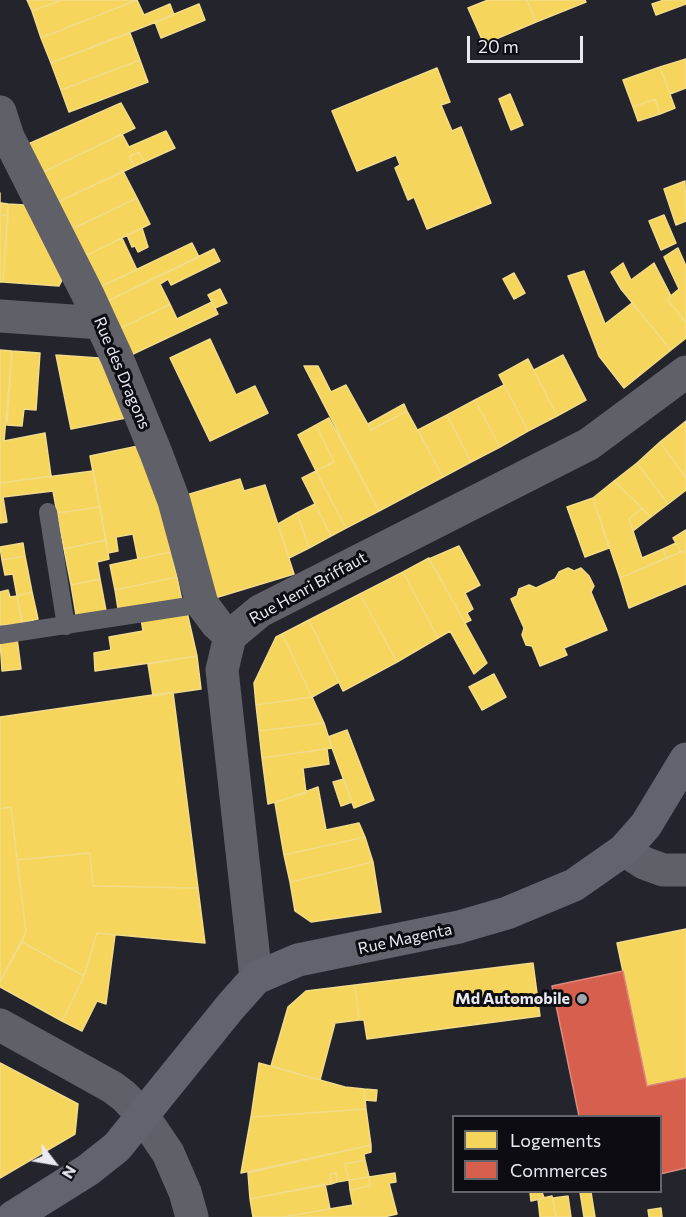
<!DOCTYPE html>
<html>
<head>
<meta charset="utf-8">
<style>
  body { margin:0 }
  #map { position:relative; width:686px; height:1217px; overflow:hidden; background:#24252c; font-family:Commissioner,sans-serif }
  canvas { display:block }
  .legend { position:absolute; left:452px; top:1115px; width:210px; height:78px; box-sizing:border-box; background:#0c0c12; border:2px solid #64646b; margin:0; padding:8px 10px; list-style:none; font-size:18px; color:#e8e9f1 }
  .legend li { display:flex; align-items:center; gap:12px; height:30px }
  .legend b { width:30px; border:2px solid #64646b }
  .north { position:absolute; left:24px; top:1133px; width:60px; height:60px; -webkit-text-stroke:4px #0c0c12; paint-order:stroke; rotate:121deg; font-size:16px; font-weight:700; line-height:24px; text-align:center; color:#e8e9f1 }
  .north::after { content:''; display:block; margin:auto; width:21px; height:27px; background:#e8e9f1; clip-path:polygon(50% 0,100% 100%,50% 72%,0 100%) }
  .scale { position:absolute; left:467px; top:36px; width:116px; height:27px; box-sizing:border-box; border:3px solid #e8e9f1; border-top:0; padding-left:8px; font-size:18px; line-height:21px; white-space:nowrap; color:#e8e9f1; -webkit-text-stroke:4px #0c0c12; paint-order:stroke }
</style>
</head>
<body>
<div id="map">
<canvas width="686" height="1217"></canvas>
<ul class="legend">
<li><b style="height:16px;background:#f6d55c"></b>Logements</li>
<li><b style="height:16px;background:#d6604d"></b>Commerces</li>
</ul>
<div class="north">N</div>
<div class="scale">20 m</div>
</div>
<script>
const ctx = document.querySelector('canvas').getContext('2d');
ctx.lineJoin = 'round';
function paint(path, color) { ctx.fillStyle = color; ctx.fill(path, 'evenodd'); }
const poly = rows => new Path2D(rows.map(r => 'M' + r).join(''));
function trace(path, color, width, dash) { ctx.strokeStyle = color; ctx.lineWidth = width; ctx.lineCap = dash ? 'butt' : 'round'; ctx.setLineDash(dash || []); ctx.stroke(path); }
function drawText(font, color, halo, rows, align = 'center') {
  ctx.font = font + ' Commissioner,sans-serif'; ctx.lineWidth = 6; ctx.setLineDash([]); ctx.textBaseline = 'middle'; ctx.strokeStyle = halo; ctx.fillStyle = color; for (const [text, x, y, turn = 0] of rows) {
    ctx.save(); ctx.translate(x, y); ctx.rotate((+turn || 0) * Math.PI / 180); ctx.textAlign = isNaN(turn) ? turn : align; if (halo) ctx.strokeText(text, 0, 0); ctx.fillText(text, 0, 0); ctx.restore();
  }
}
const homes = poly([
  [27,0,62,0,32,11,27,0],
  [62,0,137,0,41,38,32,11,62,0],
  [137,0,144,15,170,4,174,15,51,63,41,38,137,0],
  [488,0,527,0,536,22,484,44,468,8,488,0],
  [527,0,585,0,586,2,536,22,527,0],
  [664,0,686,0,686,4,656,15,652,4,664,0],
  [199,4,205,20,161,38,155,22,199,4],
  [130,33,140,60,61,90,51,63,130,33],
  [686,59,686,88,670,94,660,67,686,59],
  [140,60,148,82,69,112,61,90,140,60],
  [660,67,675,108,660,114,655,99,633,107,623,80,660,67],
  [437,68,450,102,441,105,452,131,461,127,491,203,427,229,414,197,408,200,395,168,400,165,396,155,357,171,332,111,437,68],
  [510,94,523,125,511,130,499,99,510,94],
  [655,99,660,114,638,121,633,107,655,99],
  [121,103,135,128,41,173,26,145,121,103],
  [166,131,175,148,144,162,139,152,129,157,135,166,56,203,41,173,122,134,129,147,166,131],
  [139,152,144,162,135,166,129,157,139,152],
  [123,171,137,198,70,230,56,203,123,171],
  [685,181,686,221,676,225,664,189,685,181],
  [0,193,0,215,8,215,3,282,0,282,0,193],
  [137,198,150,224,83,257,70,230,137,198],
  [1,203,8,204,8,215,0,215,1,203],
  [8,204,25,205,62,280,59,286,3,282,8,204],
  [664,215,676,243,661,250,649,221,664,215],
  [142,228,148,247,138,252,135,246,132,247,127,235,142,228],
  [122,238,137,270,98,288,83,257,122,238],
  [192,243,199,257,106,302,98,288,192,243],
  [678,248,686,266,686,323,667,299,679,289,664,257,678,248],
  [214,249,220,261,171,285,168,279,160,284,170,304,119,329,106,302,214,249],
  [623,263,631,280,654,263,671,296,667,299,686,323,686,338,671,350,621,289,611,272,623,263],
  [584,271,605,324,632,303,671,350,624,388,599,356,568,276,584,271],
  [514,273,525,293,514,299,503,279,514,273],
  [220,289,227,303,215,308,208,295,220,289],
  [212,302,218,314,131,355,119,329,170,304,177,319,212,302],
  [210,339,236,395,255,386,268,413,210,441,170,358,210,339],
  [0,350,12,351,4,441,45,433,51,476,0,483,0,350],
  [12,351,40,353,36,410,24,409,22,426,7,425,12,351],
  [56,355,99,358,126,418,71,429,56,355],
  [563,355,586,400,557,416,534,370,563,355],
  [528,359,557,416,528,431,499,375,528,359],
  [304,366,318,366,331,392,346,385,371,430,407,411,443,477,379,511,304,366],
  [504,385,528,431,500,447,475,400,504,385],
  [475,400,500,447,471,462,447,415,475,400],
  [404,404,407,411,371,430,368,424,404,404],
  [447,415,471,462,443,477,418,430,447,415],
  [329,418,379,511,346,528,316,471,334,462,316,425,329,418],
  [686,421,686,478,660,442,686,421],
  [316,425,334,462,316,471,298,435,316,425],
  [660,442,686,478,686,490,668,504,637,463,660,442],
  [138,446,160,504,171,552,138,559,133,534,116,537,118,551,108,553,90,456,138,446],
  [637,463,668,504,651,517,614,481,637,463],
  [93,471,100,507,57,513,53,491,3,497,7,522,0,523,0,483,93,471],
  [316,471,346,528,331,536,302,478,316,471],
  [240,479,244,491,265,485,294,574,215,598,183,496,240,479],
  [614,481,642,508,629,519,642,558,663,549,666,558,620,578,593,498,614,481],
  [593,498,609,548,585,557,567,507,593,498],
  [315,504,331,536,309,548,297,513,315,504],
  [100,507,106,540,64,549,57,513,100,507],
  [642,508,651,517,633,531,629,519,642,508],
  [297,513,309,548,289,558,278,524,297,513],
  [686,530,686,550,681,552,673,538,686,530],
  [106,540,109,559,97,562,100,579,71,585,64,549,106,540],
  [23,543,25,556,2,560,0,547,23,543],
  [676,543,681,552,666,558,663,549,676,543],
  [459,546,480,585,465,593,473,609,467,613,471,620,465,623,429,559,459,546],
  [686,550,686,584,629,608,620,578,686,550],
  [171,552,177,577,115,590,110,565,171,552],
  [25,556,32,592,17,596,13,574,5,575,2,560,25,556],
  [429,558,487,663,474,674,450,631,438,638,403,572,429,558],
  [568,568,574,571,581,568,589,576,594,586,591,592,607,630,564,648,567,655,540,666,532,646,526,645,522,635,524,628,511,599,517,596,519,589,529,585,536,588,555,579,559,572,568,568],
  [403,572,438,638,397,662,360,594,403,572],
  [177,577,182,601,119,615,115,590,177,577],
  [100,579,107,616,77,621,71,585,100,579],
  [8,590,10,597,17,596,23,625,0,625,0,592,8,590],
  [32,592,38,619,22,623,17,596,32,592],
  [360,594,397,662,343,691,309,620,360,594],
  [187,612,197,656,95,671,94,653,111,650,109,637,143,631,141,619,187,612],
  [309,620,339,682,312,697,282,634,309,620],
  [282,634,312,697,256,705,254,683,276,637,282,634],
  [17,638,21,669,2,671,0,640,17,638],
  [197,656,201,689,153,696,148,664,197,656],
  [494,674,506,697,482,710,469,687,494,674],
  [173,692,198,888,93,886,90,853,17,860,11,807,0,809,0,717,173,692],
  [312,697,324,723,259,731,256,705,312,697],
  [324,723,332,748,262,758,259,731,324,723],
  [347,730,374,800,354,808,328,737,347,730],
  [327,749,329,764,303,768,306,793,268,804,262,758,327,749],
  [344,779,352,802,341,806,333,782,344,779],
  [318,787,326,830,359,823,365,837,284,855,275,803,318,787],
  [11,807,26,932,0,982,0,809,11,807],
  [365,837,373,862,290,882,284,855,365,837],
  [90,853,93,886,198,888,205,943,97,933,84,976,22,942,26,932,17,860,90,853],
  [373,862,381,912,311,922,295,911,290,882,373,862],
  [686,929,686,1078,647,1086,617,943,686,929],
  [97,933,115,935,106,1004,97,1001,82,1031,62,1021,82,981,97,933],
  [22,942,84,976,62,1021,0,987,0,982,22,942],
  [533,963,540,1016,367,1039,364,1020,359,1020,355,985,533,963],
  [355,985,359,1020,335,1023,320,1080,271,1066,288,1007,306,991,355,985],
  [0,1063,78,1104,75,1134,0,1178,0,1063],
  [259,1063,345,1087,364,1089,366,1109,251,1117,259,1063],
  [364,1089,377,1090,376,1101,365,1100,364,1089],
  [366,1109,371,1145,241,1173,251,1117,366,1109],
  [371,1145,371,1152,364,1154,365,1160,345,1164,349,1180,337,1182,336,1173,330,1174,331,1184,250,1199,248,1173,371,1145],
  [365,1160,369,1177,349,1180,345,1164,365,1160],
  [336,1173,337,1182,331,1184,330,1174,336,1173],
  [395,1173,396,1182,389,1183,397,1214,384,1217,282,1217,353,1205,350,1190,370,1186,369,1177,395,1173],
  [369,1177,370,1186,350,1190,349,1180,369,1177],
  [325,1184,330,1209,282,1217,253,1217,250,1199,325,1184],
  [530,1192,542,1192,544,1198,531,1201,530,1192],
  [580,1192,591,1192,595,1217,584,1217,580,1192],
  [552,1196,556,1217,540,1217,538,1199,552,1196],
  [568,1196,571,1217,556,1217,553,1198,568,1196],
  [661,1208,662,1217,649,1217,648,1210,661,1208]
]);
paint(homes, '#f6d55c');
trace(homes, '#f2db89', 1.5);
const shops = poly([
  [623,971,647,1086,686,1078,686,1168,660,1174,660,1116,579,1116,552,986,623,971]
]);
paint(shops, '#d6604d');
trace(shops, '#db897e', 1.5);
trace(poly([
  [48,512,66,626],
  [0,635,202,604]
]), '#606069', 18);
trace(poly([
  [0,112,8,137,87,293,117,358,156,453,174,501,202,604,217,624,230,636],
  [0,316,101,323],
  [624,850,644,863,663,870,686,870],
  [256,978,222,670,230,636,260,611,589,444,686,372],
  [0,1025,112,1087,124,1096,143,1116,168,1153,185,1192,192,1217]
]), '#606069', 33);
trace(poly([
  [13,1217,88,1170,117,1147,231,1006,256,978,298,960,459,927,507,913,574,885,624,850,646,825,686,759]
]), '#62636d', 33);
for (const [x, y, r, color] of [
  [582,999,6,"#a3a4ac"]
]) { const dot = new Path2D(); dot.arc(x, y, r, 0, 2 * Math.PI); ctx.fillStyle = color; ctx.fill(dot); trace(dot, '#0c0c12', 2); }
drawText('16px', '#e8e9f1', '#0c0c12', [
  ["Rue des Dragons",122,373,67],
  ["Rue Henri Briffaut",308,588,-29],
  ["Rue Magenta",405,939,-12]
]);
drawText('bold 16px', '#e8e9f1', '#0c0c12', [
  ["Md Automobile",570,999]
], 'right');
</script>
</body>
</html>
